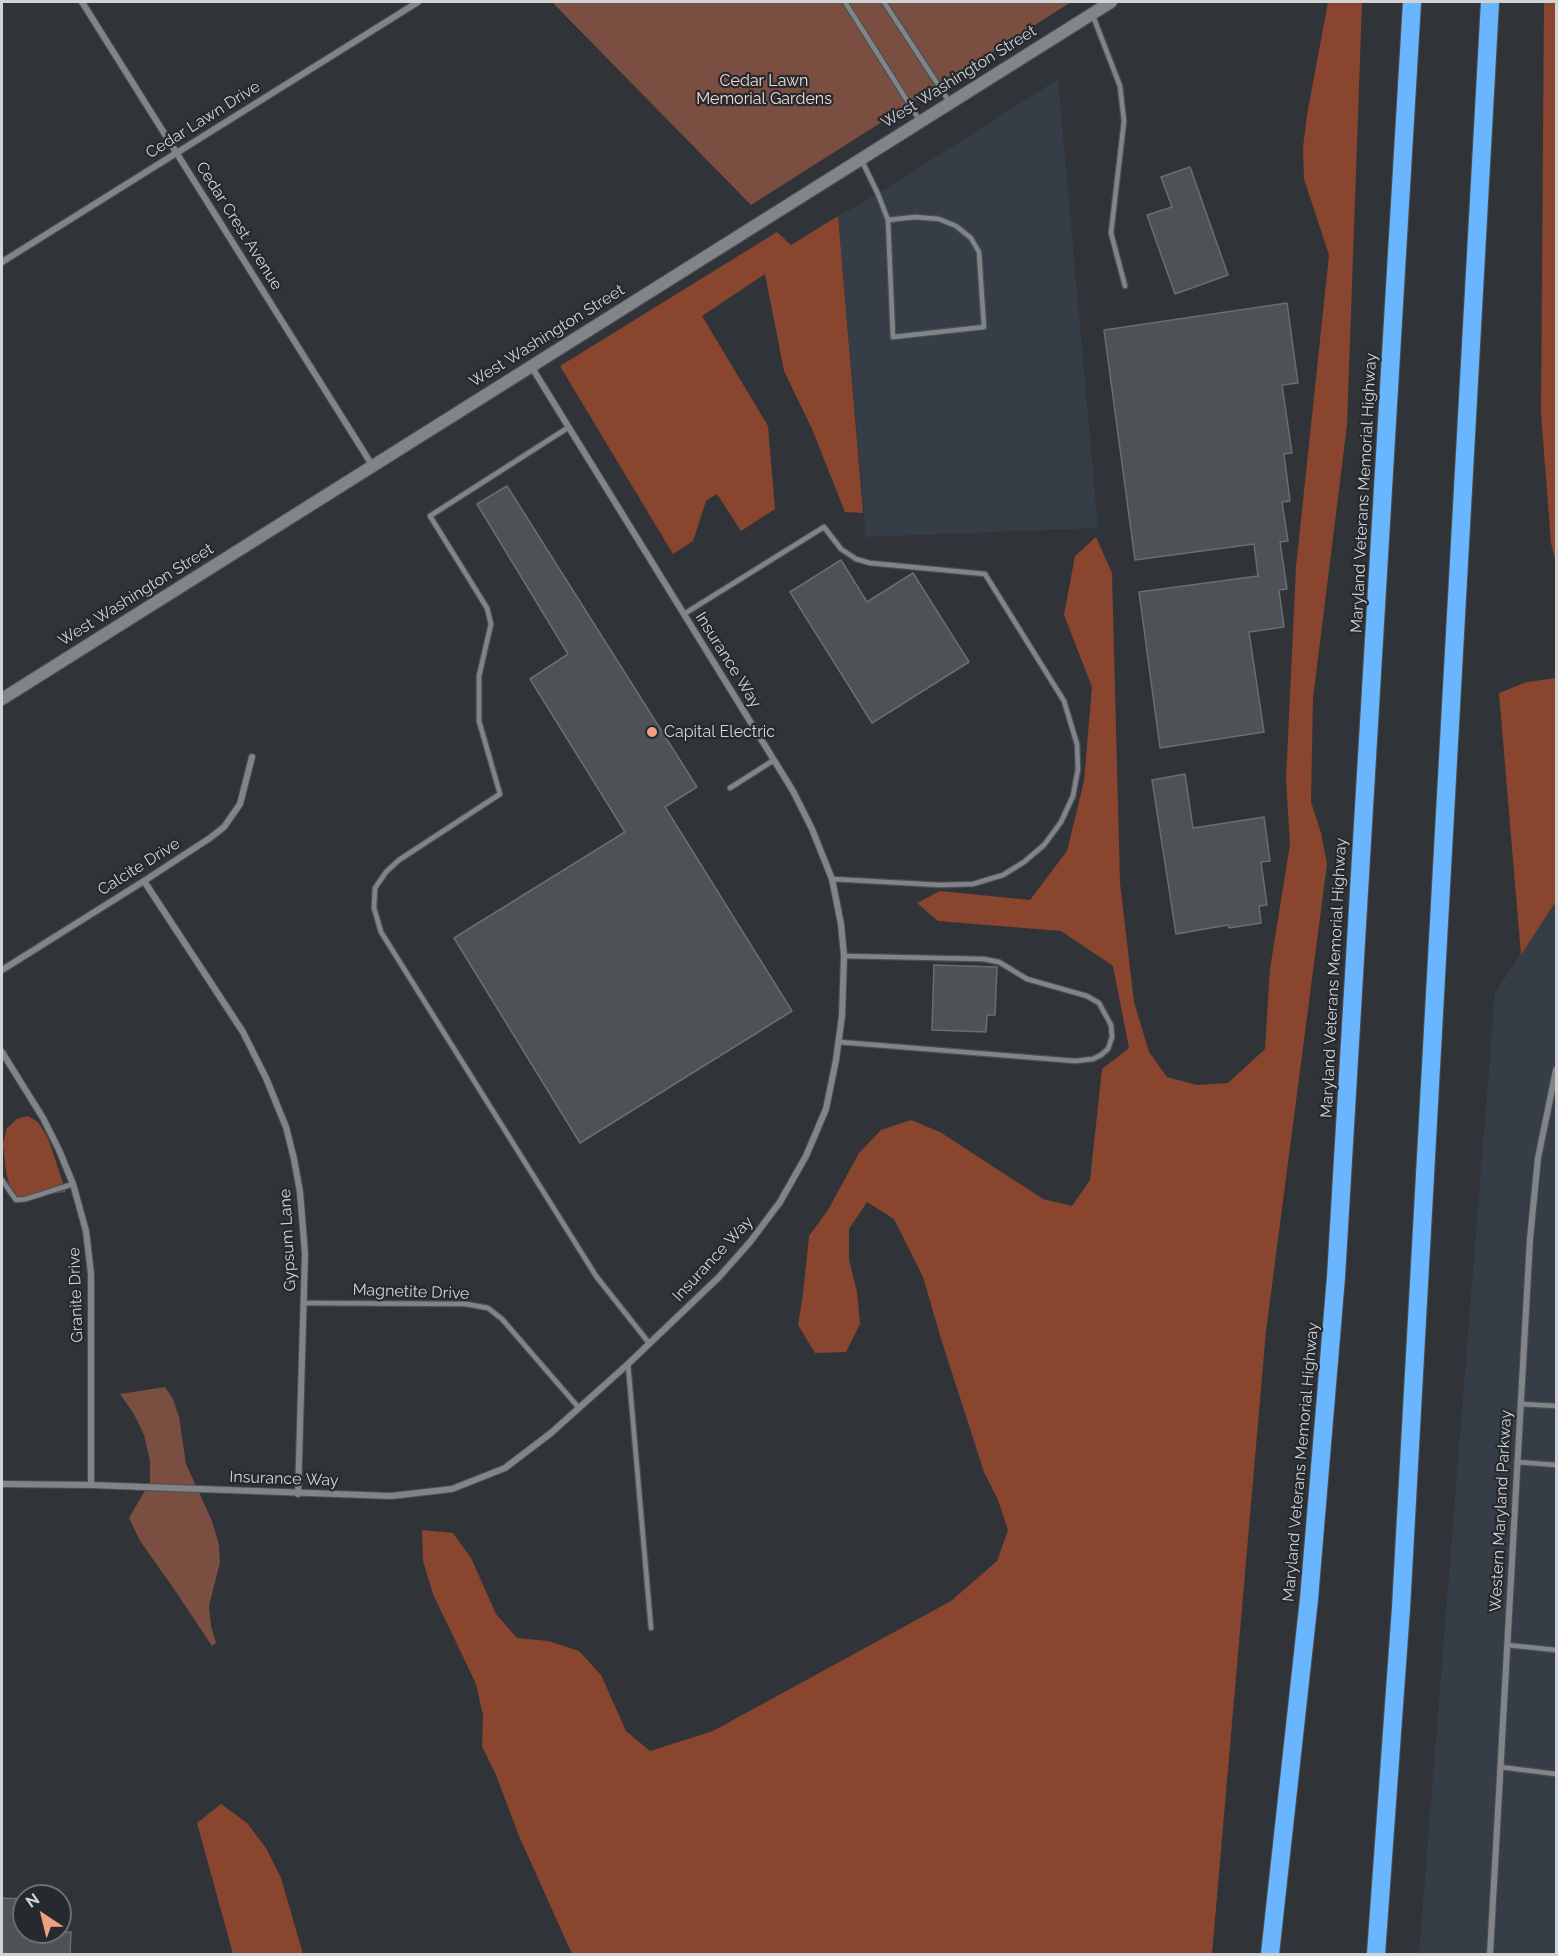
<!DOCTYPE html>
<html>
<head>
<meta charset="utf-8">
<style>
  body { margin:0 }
  #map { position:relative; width:1558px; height:1956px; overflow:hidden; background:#303438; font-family:Raleway,sans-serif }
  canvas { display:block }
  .frame { position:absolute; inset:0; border:3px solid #d1d4d6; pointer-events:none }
  .north { position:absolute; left:12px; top:1884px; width:60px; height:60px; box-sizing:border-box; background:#262a2e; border:2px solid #6a6e71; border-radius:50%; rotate:325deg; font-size:16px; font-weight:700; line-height:24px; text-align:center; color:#d1d4d6 }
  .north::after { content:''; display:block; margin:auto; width:21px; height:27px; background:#f39f83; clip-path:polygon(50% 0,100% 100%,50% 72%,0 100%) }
</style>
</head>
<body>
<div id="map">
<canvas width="1558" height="1956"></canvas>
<div class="frame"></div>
<div class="north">N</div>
</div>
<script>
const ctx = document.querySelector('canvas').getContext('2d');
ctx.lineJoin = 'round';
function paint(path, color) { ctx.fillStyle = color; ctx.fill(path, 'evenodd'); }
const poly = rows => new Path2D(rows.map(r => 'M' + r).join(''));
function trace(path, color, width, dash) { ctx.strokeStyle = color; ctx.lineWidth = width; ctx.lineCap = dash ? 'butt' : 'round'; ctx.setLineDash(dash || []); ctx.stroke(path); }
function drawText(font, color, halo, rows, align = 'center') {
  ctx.font = font + ' Raleway,sans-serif'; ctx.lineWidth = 4.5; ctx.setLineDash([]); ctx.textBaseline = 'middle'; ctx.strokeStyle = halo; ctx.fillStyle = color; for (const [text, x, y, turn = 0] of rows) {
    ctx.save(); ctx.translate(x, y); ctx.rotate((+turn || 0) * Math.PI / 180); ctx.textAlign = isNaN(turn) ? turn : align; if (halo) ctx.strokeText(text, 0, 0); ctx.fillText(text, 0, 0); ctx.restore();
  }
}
paint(poly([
  [1058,79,1098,528,866,537,838,216,878,194],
  [1556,900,1556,1954,1419,1954,1495,993]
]), '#353d46');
paint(poly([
  [552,2,1071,2,751,205],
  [165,1387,173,1399,179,1417,186,1464,212,1521,219,1545,220,1562,209,1606,211,1626,216,1643,212,1646,172,1586,140,1541,129,1518,150,1482,150,1461,144,1435,134,1414,120,1394]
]), '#7a4e40');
paint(poly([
  [1328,2,1362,2,1347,425,1313,698,1311,802,1321,833,1327,864,1266,1331,1212,1954,572,1954,519,1836,496,1775,482,1746,483,1715,476,1684,433,1594,423,1561,422,1530,453,1533,471,1558,496,1614,517,1638,548,1641,579,1651,601,1675,626,1731,650,1751,713,1731,951,1601,997,1561,1008,1530,998,1500,984,1472,942,1342,923,1277,894,1219,867,1202,849,1229,849,1260,857,1292,860,1324,846,1352,815,1353,798,1325,803,1294,809,1236,828,1210,859,1153,881,1130,911,1120,940,1132,1043,1199,1072,1206,1090,1180,1102,1069,1129,1048,1113,966,1061,931,938,921,917,903,940,891,1030,900,1067,851,1084,781,1092,687,1064,615,1075,556,1096,537,1112,573,1120,883,1134,1002,1149,1052,1167,1077,1197,1085,1228,1083,1265,1049,1270,969,1290,844,1286,780,1296,567,1329,255,1304,179,1303,148,1307,115],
  [1544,2,1556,2,1556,563,1551,543,1541,413],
  [838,216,863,513,845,512,812,429,784,371,765,274,702,316,768,426,775,509,741,531,717,494,706,501,693,541,673,554,560,366,777,232,791,245],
  [1556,678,1556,901,1521,955,1499,693,1527,682],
  [28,1116,38,1122,48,1138,66,1192,13,1198,6,1172,3,1144,7,1128,17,1119],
  [221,1804,247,1823,266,1848,281,1878,303,1954,233,1954,197,1823]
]), '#89452e');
const building = poly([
  [1190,167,1228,275,1175,294,1147,215,1172,207,1161,177,1190,167],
  [1287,303,1298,383,1282,385,1292,453,1284,454,1290,501,1282,502,1288,541,1280,542,1287,589,1279,590,1284,627,1249,632,1264,732,1160,748,1139,592,1258,576,1254,544,1135,560,1104,330,1287,303],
  [507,486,697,787,665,807,792,1011,580,1143,454,938,625,832,530,679,568,654,477,504,507,486],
  [841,560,867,602,913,573,969,662,872,723,790,592,841,560],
  [1185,774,1193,828,1264,817,1270,861,1261,862,1267,905,1259,906,1261,923,1229,928,1228,925,1176,934,1152,780,1185,774],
  [934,965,997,967,995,1015,987,1015,986,1032,932,1030,934,965],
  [2,1898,24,1899,24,1932,71,1932,70,1954,2,1954,2,1898]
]);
paint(building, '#4e5257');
trace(building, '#696e72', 1.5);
const service = poly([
  [845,2,920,121],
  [884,2,950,103],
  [1093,16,1120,86,1122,104,1124,121,1111,233,1125,286],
  [862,161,878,194,888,220,915,217,939,219,956,226,971,238,979,252,984,327,893,337,888,220],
  [569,427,430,516,487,608,491,624,479,676,479,721,500,794,399,860,386,872,375,888,374,908,381,932,596,1276,649,1343],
  [684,614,824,527,841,549,856,559,870,563,985,574,1064,701,1077,744,1078,769,1073,796,1061,822,1044,845,1024,862,1003,875,973,884,940,885,832,879],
  [730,788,774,760],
  [839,1042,1075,1061,1093,1059,1101,1055,1108,1049,1112,1037,1111,1025,1099,1003,1087,996,1027,979,999,962,983,959,844,956],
  [2,1180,16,1200,26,1199,73,1184],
  [305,1303,466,1304,488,1308,502,1319,579,1408],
  [628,1364,651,1628],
  [1521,1404,1556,1406],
  [1517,1462,1556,1465],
  [1507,1645,1556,1650],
  [1500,1767,1556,1774]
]);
const minor = poly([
  [82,2,372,465],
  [2,262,418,2],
  [144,881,243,1032,266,1078,286,1127,294,1159,300,1192,305,1254,298,1494],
  [2,970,144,881,210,838,224,827,240,804,252,757],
  [2,1052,43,1118,59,1150,73,1184,86,1231,91,1274,91,1485],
  [2,1484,91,1485,391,1496,452,1489,505,1468,551,1433,628,1364,719,1277,750,1242,780,1202,806,1156,826,1109,836,1060,842,1016,844,956,841,924,832,879,812,829,793,791,531,366],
  [1490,1954,1530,1239,1538,1158,1556,1070]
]);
const secondary = poly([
  [2,699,1111,2]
]);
const motorway = poly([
  [1270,1954,1309,1599,1336,1277,1412,2],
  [1376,1954,1401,1608,1490,2]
]);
trace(service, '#4c5052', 7);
trace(minor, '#4c5052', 8);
trace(secondary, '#4c5052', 14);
trace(motorway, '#4c5052', 20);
trace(service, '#81858a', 4.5);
trace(minor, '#81858a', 6);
trace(secondary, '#81858a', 12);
trace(motorway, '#69b6ff', 18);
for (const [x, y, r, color] of [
  [652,732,6,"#f39f83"]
]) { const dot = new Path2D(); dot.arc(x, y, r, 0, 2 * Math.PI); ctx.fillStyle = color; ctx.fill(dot); trace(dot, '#262a2e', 2); }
drawText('16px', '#d1d4d6', '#262a2e', [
  ["West Washington Street",959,77,-32],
  ["Cedar Lawn Drive",203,120,-32],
  ["Cedar Crest Avenue",239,226,58],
  ["West Washington Street",547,336,-32],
  ["Maryland Veterans Memorial Highway",1364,493,-87],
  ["West Washington Street",136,595,-32],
  ["Insurance Way",728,660,58],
  ["Calcite Drive",139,867,-32],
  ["Maryland Veterans Memorial Highway",1334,978,-87],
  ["Gypsum Lane",288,1240,-93],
  ["Insurance Way",713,1259,-47],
  ["Magnetite Drive",411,1292,2],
  ["Granite Drive",76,1295,-92],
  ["Maryland Veterans Memorial Highway",1301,1462,-85],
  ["Insurance Way",284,1479,2],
  ["Western Maryland Parkway",1501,1511,-87]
]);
drawText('16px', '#f1dbd4', '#262a2e', [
  ["Cedar Lawn",764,81],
  ["Memorial Gardens",764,99]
]);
drawText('16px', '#d1d4d6', '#262a2e', [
  ["Capital Electric",664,732]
], 'left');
</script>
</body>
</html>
